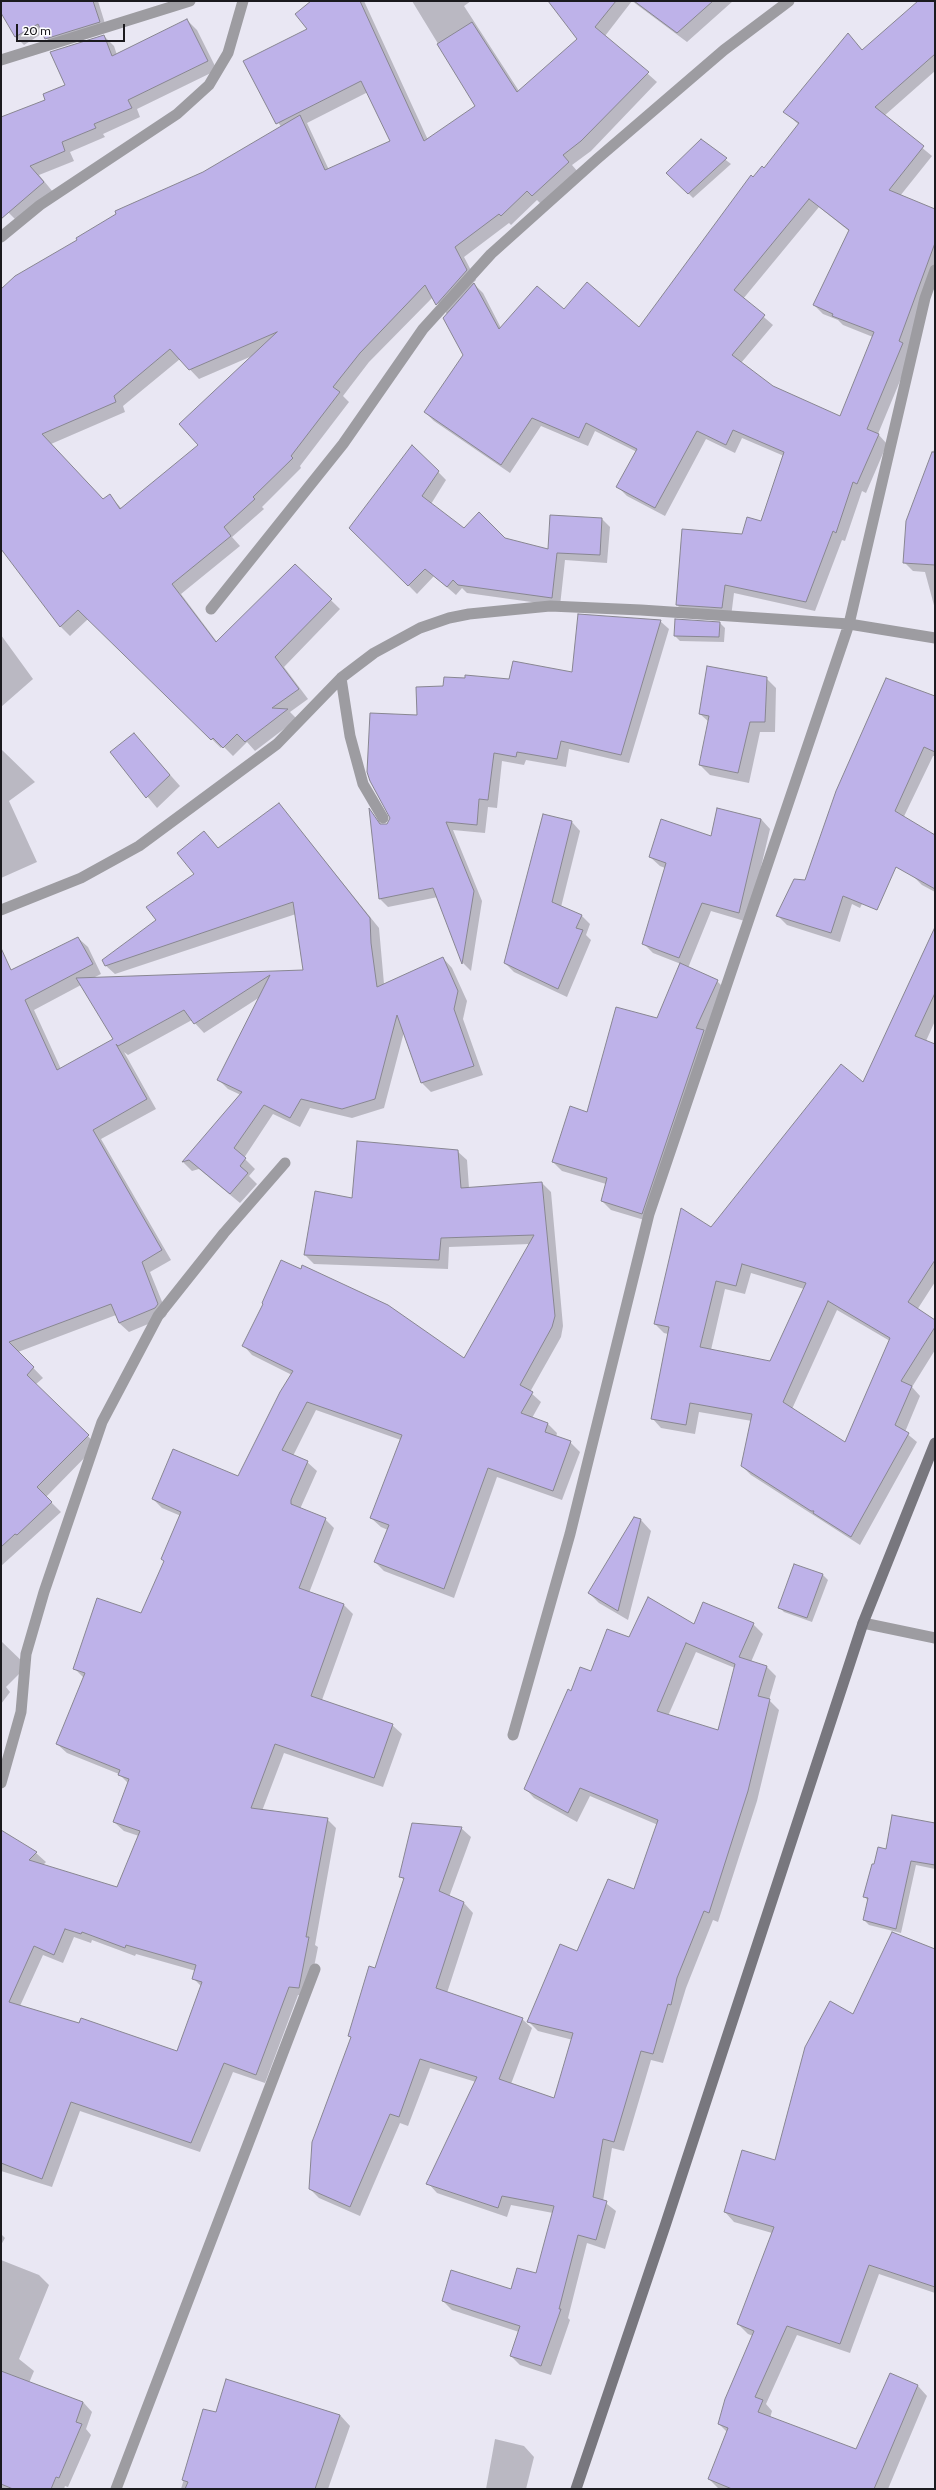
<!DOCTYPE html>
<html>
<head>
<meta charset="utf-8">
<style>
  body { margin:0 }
  #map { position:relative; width:936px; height:2490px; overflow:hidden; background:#e9e7f3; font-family:Cabin,sans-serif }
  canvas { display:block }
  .frame { position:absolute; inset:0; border:2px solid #1b1a1e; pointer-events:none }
  .scale { position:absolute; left:16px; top:24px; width:109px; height:18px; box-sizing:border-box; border:2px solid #1b1a1e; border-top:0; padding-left:5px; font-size:12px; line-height:14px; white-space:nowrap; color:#1b1a1e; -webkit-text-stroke:3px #fff; paint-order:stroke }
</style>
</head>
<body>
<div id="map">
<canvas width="936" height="2490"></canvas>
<div class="frame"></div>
<div class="scale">20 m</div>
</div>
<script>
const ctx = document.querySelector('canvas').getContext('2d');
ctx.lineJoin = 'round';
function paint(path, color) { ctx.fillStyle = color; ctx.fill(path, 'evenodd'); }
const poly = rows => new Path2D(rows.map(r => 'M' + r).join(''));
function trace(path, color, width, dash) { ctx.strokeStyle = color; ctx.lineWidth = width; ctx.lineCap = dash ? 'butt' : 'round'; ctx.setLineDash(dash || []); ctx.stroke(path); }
paint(poly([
  [1,1,98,1,107,30,53,46,43,33,24,45,16,37,1,11],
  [313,1,364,1,428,140,476,106,412,1,471,1,464,6,519,91,578,39,549,1,733,1,687,42,632,1,605,36,657,82,591,151,572,165,578,172,542,205,537,200,511,225,509,223,464,257,476,280,473,283,483,293,501,328,564,310,639,329,753,178,764,169,799,125,785,112,848,34,863,51,921,1,935,1,935,71,884,116,932,156,900,196,935,210,935,272,912,352,878,434,887,444,866,493,862,491,845,541,842,540,815,611,734,593,731,617,686,614,677,605,743,535,762,522,784,456,742,438,735,453,706,439,665,516,627,496,618,487,637,452,595,431,588,446,541,426,510,473,434,421,425,412,464,355,447,314,433,297,369,362,343,396,349,402,300,466,301,468,262,507,264,509,232,537,240,546,181,594,217,642,295,565,340,609,284,667,308,699,290,712,297,719,255,751,247,742,233,756,223,746,221,748,88,619,70,636,60,626,3,550,1,552,1,291,281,127,244,62,309,30],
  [368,92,391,141,329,170,307,123],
  [819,207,849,231,814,305,823,314,838,320,843,325,873,337,840,417,772,387,741,363,773,325,743,299],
  [252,356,200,445,122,509,110,496,104,500,51,444,125,412,123,406,180,359,199,379],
  [187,20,197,30,217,70,137,109,140,117,103,134,105,137,70,152,74,161,39,175,53,192,18,222,8,212,1,218,1,117,46,100,66,85,104,36,114,46,117,55],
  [701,141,731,164,693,198,668,173],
  [413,446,446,480,431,504,464,529,549,550,602,519,610,527,607,563,565,560,560,606,467,593,462,588,456,595,434,576,417,594,351,527],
  [935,447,935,609,925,572,913,571,904,562,907,521],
  [676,620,720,623,725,628,724,642,680,641,675,636],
  [660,621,669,629,629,763,569,749,566,767,526,760,524,765,502,761,497,808,488,807,485,833,453,830,482,901,471,971,463,963,438,897,388,907,380,899,370,811,382,825,388,825,418,716,444,687,573,673],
  [1,635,33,679,1,707],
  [766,678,776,688,775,732,760,732,749,783,710,775,700,765,709,722,700,714],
  [935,697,935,756,933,756,860,908,852,904,840,942,787,925,778,916,805,882],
  [134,734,180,786,157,808,111,753],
  [1,749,35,782,9,801,37,862,1,878],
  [279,804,379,928,384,984,443,958,452,968,467,1001,463,1019,483,1075,431,1092,422,1083,404,1032,384,1108,352,1118,310,1108,300,1127,273,1114,244,1158,255,1169,249,1176,257,1184,240,1203,199,1169,192,1171,183,1162,241,1095,228,1089,218,1079,260,997,204,1033,192,1020,128,1055,124,1052,156,1109,101,1139,171,1260,150,1272,167,1314,165,1317,129,1332,119,1323,116,1315,18,1352,43,1378,35,1385,97,1445,46,1497,61,1512,1,1566,1,975,78,938,88,947,101,974,93,978,304,971,296,914,115,974,105,965,157,921,196,874,204,832,219,849],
  [81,985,115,1040,61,1069,34,1010],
  [761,819,770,829,748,922,711,911,688,968,717,981,726,990,651,1222,611,1210,602,1201,606,1184,562,1171,553,1162,657,1019,681,964,653,953,643,943,665,868,660,866,650,857],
  [572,822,580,831,561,907,581,915,590,924,586,935,591,940,567,997,514,972,505,963],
  [935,843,935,892,922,885,913,876],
  [935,930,935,1021,926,1041,935,1046,935,1282,917,1310,935,1321,935,1350,912,1387,920,1396,905,1432,917,1442,860,1545,751,1475,742,1466,752,1421,699,1412,695,1434,661,1428,652,1418,668,1334,664,1333,655,1324,711,1228,864,1083],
  [751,1273,804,1289,771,1362,711,1350,725,1289,745,1294],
  [837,1310,890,1341,845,1443,792,1409],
  [457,1151,467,1160,469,1188,542,1183,551,1192,563,1326,561,1337,530,1392,541,1402,532,1418,548,1424,557,1433,556,1437,570,1442,580,1452,562,1500,497,1477,454,1598,384,1571,375,1562,388,1530,381,1527,371,1518,401,1440,316,1410,293,1456,307,1462,317,1471,300,1509,325,1519,334,1528,309,1593,344,1605,353,1614,322,1700,392,1725,402,1734,383,1787,284,1753,262,1811,327,1819,336,1828,315,1945,318,1947,308,1997,298,1995,265,2083,233,2072,200,2152,80,2111,52,2187,1,2171,2,1831,36,1853,46,1862,43,1865,117,1889,139,1836,124,1831,114,1822,128,1783,119,1774,67,1753,57,1744,84,1678,74,1668,141,1614,165,1562,181,1516,162,1508,153,1499,238,1477,292,1375,252,1355,243,1345,464,1359,530,1244,449,1247,448,1269,314,1264,305,1255,353,1199],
  [74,1937,91,1943,92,1940,135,1956,136,1954,196,1971,193,1978,202,1987,177,2052,20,2006,43,1955,63,1963],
  [641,1520,651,1531,628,1620,599,1603,589,1593],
  [823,1575,828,1580,812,1622,784,1612,779,1607],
  [753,1624,763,1634,751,1662,767,1667,776,1676,769,1700,779,1710,757,1801,718,1922,713,1920,686,1988,663,2063,651,2060,624,2151,612,2148,603,2201,616,2211,605,2249,587,2243,568,2318,570,2320,551,2375,520,2365,511,2356,519,2332,452,2310,443,2301,512,2290,537,2274,553,2213,511,2205,507,2217,437,2193,428,2183,476,2082,430,2068,408,2126,400,2123,360,2216,319,2198,310,2189,352,2038,349,2036,375,1969,404,1880,400,1876,461,1828,471,1837,449,1897,464,1903,473,1913,447,1993,522,2019,532,2028,511,2084,555,2099,573,2040,538,2031,528,2021,578,1952,635,1891,658,1825,590,1796,577,1822,534,1798,525,1788,572,1692,629,1638,694,1625],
  [696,1652,735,1668,719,1732,668,1716],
  [1,1641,27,1666,6,1687,10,1692,1,1704],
  [935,1824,935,1869,916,1865,901,1933,869,1925,864,1920,868,1901,864,1896,887,1850],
  [935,1951,935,2293,879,2274,850,2353,797,2335,766,2404,772,2411,770,2418,857,2451,918,2386,927,2396,888,2489,719,2489,709,2479,727,2432,719,2424,753,2336,748,2334,738,2324,772,2233,734,2222,725,2212,776,2161,854,2015],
  [1,2234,5,2238,1,2245],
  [1,2260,39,2275,49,2285,19,2359,34,2371,29,2383,83,2402,92,2412,86,2429,91,2435,68,2487,65,2486,64,2489,1,2489],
  [227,2380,340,2415,350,2426,328,2489,181,2489,204,2410,217,2413],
  [495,2439,524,2446,534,2457,526,2489,486,2489]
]), '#0003');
const building = poly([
  [1,1,93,1,100,22,45,39,38,24,15,37,1,13,1,1],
  [311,1,360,1,424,141,475,106,437,44,472,22,517,92,577,39,548,1,616,1,595,27,649,72,581,141,563,155,569,162,532,196,527,191,501,216,499,214,455,247,467,270,436,305,425,285,360,353,333,387,340,392,291,456,293,458,253,497,255,499,224,527,231,536,172,584,216,642,295,564,332,599,275,657,299,689,272,708,288,709,245,742,237,734,223,748,213,738,211,740,78,610,60,627,1,549,1,289,15,276,77,240,76,238,116,214,115,211,203,172,300,115,325,170,390,141,361,81,276,124,243,61,307,29,295,14,311,1],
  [277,332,179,424,198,445,120,509,110,494,103,499,42,434,116,402,114,396,170,349,189,370,277,332],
  [634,1,713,1,677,33,634,1],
  [918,1,935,1,935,54,875,107,924,146,889,190,935,209,935,243,899,341,903,343,867,429,879,434,857,484,853,482,836,533,833,531,806,602,725,585,722,608,676,605,682,529,742,534,747,517,761,521,784,452,733,430,726,445,697,431,655,508,616,487,637,449,586,423,579,438,532,418,501,465,424,412,463,355,443,318,474,283,499,329,537,286,564,309,587,282,639,327,751,175,753,177,762,166,764,168,799,123,783,112,848,33,862,50,918,1],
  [809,199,849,230,813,305,833,314,832,316,874,332,840,416,773,386,732,355,765,315,734,290,809,199],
  [187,19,208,61,128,100,132,108,94,124,96,128,62,142,65,151,30,166,44,182,1,219,1,117,45,100,43,94,65,85,50,52,104,35,112,56,187,19],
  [701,139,727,158,688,194,666,173,701,139],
  [412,445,439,471,422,496,464,528,479,512,505,538,548,549,550,515,602,518,600,555,557,553,552,598,458,585,453,580,447,587,425,569,408,586,349,528,412,445],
  [932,452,935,452,935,565,903,563,906,521,932,452],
  [578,614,661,620,621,755,561,741,557,759,517,752,516,757,494,753,488,800,479,799,477,825,446,822,474,891,462,964,433,888,379,899,369,808,380,824,387,824,390,818,370,781,367,772,370,713,417,715,416,687,443,686,444,677,465,678,465,675,509,679,513,661,572,672,578,614],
  [675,619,720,622,719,637,674,636,675,619],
  [707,666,767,677,765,722,750,722,738,773,699,765,709,716,699,714,707,666],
  [886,678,935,696,935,752,924,747,895,811,935,835,935,889,896,867,877,910,843,896,831,933,776,916,794,879,805,880,836,791,886,678],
  [134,733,170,775,146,798,110,752,134,733],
  [279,803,370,918,371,943,377,987,443,957,458,991,454,1009,474,1066,421,1083,397,1015,375,1099,342,1109,301,1099,290,1118,264,1105,234,1148,246,1158,240,1166,248,1173,230,1194,189,1160,182,1162,242,1092,217,1080,270,975,194,1024,184,1010,118,1046,116,1044,147,1099,93,1130,162,1250,142,1262,158,1304,155,1308,119,1323,111,1304,9,1342,34,1367,27,1375,89,1435,37,1487,52,1502,17,1535,15,1534,1,1547,1,948,11,970,78,937,93,964,25,1000,57,1070,113,1039,76,978,303,970,293,902,105,966,102,960,156,920,146,907,194,874,177,853,204,831,218,848,279,803],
  [717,808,761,819,739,913,702,903,679,958,642,944,666,863,649,857,661,819,711,836,717,808],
  [543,814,572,821,552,902,582,915,576,928,583,930,558,989,504,963,543,814],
  [935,927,935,993,915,1036,935,1044,935,1260,908,1302,935,1320,935,1327,901,1381,912,1386,895,1425,909,1433,851,1537,813,1513,814,1511,811,1511,741,1466,752,1414,690,1403,686,1425,651,1419,669,1327,654,1324,681,1208,711,1227,841,1064,863,1082,935,927],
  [742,1264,806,1283,770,1361,700,1347,716,1281,736,1286,742,1264],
  [828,1301,890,1338,845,1442,783,1402,828,1301],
  [680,963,718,980,696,1028,704,1030,642,1214,601,1201,607,1178,552,1162,570,1106,587,1112,616,1007,657,1018,680,963],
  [357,1141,458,1150,461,1188,542,1182,555,1316,552,1327,520,1385,533,1392,521,1413,548,1423,545,1432,571,1441,553,1491,488,1468,444,1589,374,1562,389,1525,370,1518,402,1435,307,1402,282,1450,308,1461,291,1500,291,1504,326,1518,299,1588,344,1604,311,1696,393,1724,374,1778,275,1744,251,1808,328,1818,306,1937,309,1937,299,1988,289,1987,256,2075,224,2063,191,2143,71,2102,42,2179,1,2163,1,1830,37,1852,29,1860,117,1887,140,1831,113,1822,129,1779,118,1775,120,1770,56,1744,85,1673,73,1669,97,1598,141,1613,164,1561,161,1559,181,1512,152,1499,173,1449,238,1476,280,1392,293,1371,242,1346,263,1304,262,1303,281,1260,301,1269,302,1265,388,1305,464,1358,534,1235,441,1238,439,1260,304,1255,315,1191,352,1198,357,1141],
  [65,1929,81,1934,82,1932,125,1948,126,1945,196,1965,192,1979,202,1982,177,2051,81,2018,79,2023,9,2002,34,1946,54,1955,65,1929],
  [634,1517,641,1519,618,1611,588,1593,634,1517],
  [794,1564,823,1574,807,1618,778,1608,794,1564],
  [648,1597,694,1624,703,1602,754,1623,739,1657,767,1666,758,1696,770,1699,748,1791,709,1913,704,1911,677,1978,671,2005,668,2004,653,2054,641,2051,614,2142,603,2139,593,2197,607,2201,596,2240,578,2235,559,2309,561,2309,541,2366,510,2356,520,2326,442,2301,451,2270,511,2289,517,2268,536,2273,554,2206,502,2196,498,2208,426,2184,477,2077,420,2059,399,2117,390,2114,350,2207,309,2189,312,2142,351,2037,348,2036,369,1966,375,1968,404,1878,399,1877,412,1823,462,1827,439,1891,464,1902,436,1988,523,2018,499,2079,554,2098,573,2033,527,2022,560,1944,577,1951,608,1879,634,1889,658,1820,580,1788,568,1813,524,1789,568,1689,571,1691,580,1667,591,1671,607,1629,629,1637,648,1597],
  [686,1643,735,1664,718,1730,657,1711,686,1643],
  [892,1815,935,1823,935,1865,911,1861,896,1929,863,1920,868,1898,863,1897,872,1864,874,1864,878,1847,886,1849,892,1815],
  [892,1932,935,1949,935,2287,869,2265,840,2344,787,2326,755,2397,763,2400,758,2412,856,2449,890,2373,918,2385,874,2489,732,2489,708,2479,728,2428,718,2424,725,2399,754,2331,737,2324,774,2227,724,2212,742,2150,775,2160,805,2047,830,2001,853,2014,892,1932],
  [1,2371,83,2402,76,2422,82,2424,59,2478,56,2477,51,2489,13,2489,1,2484,1,2371],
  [226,2379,340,2415,315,2489,185,2489,188,2482,182,2480,203,2409,216,2412,226,2379]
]);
paint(building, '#beb2e9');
trace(building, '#888691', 1);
trace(poly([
  [1,60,190,1],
  [1,237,40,205,177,114,209,85,228,53,243,1],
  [211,609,343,444,423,329,491,254,597,159,724,50,789,1],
  [341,678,350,736,363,784,383,818],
  [1,910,81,878,139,846,277,744,341,678,374,653,420,628,449,618,469,614,550,606,641,610,849,624,935,638],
  [863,1623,935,1638],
  [513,1735,570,1534,649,1214,849,624,925,298,935,270],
  [1,1783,21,1712,26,1654,44,1592,102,1422,158,1316,224,1233,285,1163],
  [116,2489,315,1969]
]), '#9d9ca1', 11);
trace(poly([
  [576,2489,665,2226,863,1623,935,1443]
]), '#78777e', 11);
</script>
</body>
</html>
